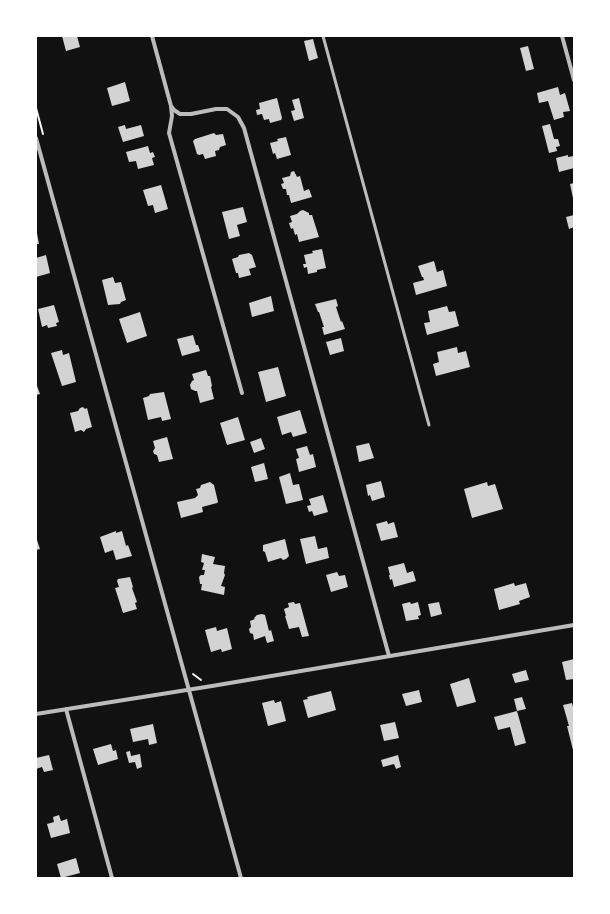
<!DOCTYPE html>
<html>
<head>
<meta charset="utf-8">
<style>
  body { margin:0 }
  #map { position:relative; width:610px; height:914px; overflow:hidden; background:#111; font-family:Quicksand,sans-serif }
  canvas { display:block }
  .frame { position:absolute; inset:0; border:37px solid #fff; pointer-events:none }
</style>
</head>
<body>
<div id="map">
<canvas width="610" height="914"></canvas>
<div class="frame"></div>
</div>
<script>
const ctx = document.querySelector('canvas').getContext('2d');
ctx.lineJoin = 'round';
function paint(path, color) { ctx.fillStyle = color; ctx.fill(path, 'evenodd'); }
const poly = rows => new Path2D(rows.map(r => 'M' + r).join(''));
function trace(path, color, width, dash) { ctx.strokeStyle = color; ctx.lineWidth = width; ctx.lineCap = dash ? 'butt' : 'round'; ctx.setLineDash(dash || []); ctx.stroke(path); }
paint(poly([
  [62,36,77,36,80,47,66,51],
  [313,39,318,58,309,61,304,41],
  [528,46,534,69,526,71,520,48],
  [125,82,130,101,112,106,107,88],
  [558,87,560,95,565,93,570,111,563,112,564,117,554,120,548,101,539,103,537,93],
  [277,98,282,118,281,120,270,123,269,119,264,120,262,114,257,115,256,110,260,109,259,103],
  [299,98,304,118,294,121,291,111,295,110,292,100],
  [550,124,554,139,558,139,560,146,556,147,557,151,549,153,542,126],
  [125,125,126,129,141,125,144,136,123,142,118,127],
  [214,133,216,135,223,134,226,145,220,147,219,150,215,151,216,156,205,159,203,154,199,155,197,154,193,141,195,139],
  [286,137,291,155,277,159,275,153,273,154,270,143,278,141,277,139],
  [148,146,150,153,153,152,155,157,152,158,154,165,138,169,136,161,129,162,126,152],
  [568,155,568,157,574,156,574,168,559,172,556,158],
  [294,171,297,177,300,176,304,191,309,189,312,197,291,203,289,195,287,195,286,189,283,189,281,184,284,183,282,178,290,176,291,172],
  [574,183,574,198,573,198,570,184],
  [161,185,168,209,155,213,153,205,148,206,143,190],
  [243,207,247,222,237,225,240,236,229,239,222,212],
  [303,210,309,213,309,215,312,215,319,237,299,242,297,234,295,235,293,228,291,229,289,223,292,222,290,216,297,214,300,211],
  [574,215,574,227,569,229,566,217],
  [37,233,39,244,36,244,36,234],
  [322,249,326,268,317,270,317,272,308,274,307,267,304,268,303,264,306,264,304,255,313,253,312,251],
  [249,253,252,255,256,267,249,269,251,275,239,278,238,273,236,273,232,259,238,257,239,255],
  [46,255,50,273,36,277,36,258],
  [434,261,437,272,443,270,447,286,416,295,413,283,424,280,423,277,422,277,418,266],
  [113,277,115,283,121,282,126,300,121,302,120,304,108,305,102,280],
  [271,296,274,311,252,317,249,303],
  [336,299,338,306,336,307,341,322,342,321,345,329,324,335,322,327,324,327,319,312,318,312,315,304],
  [54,305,59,322,56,323,57,326,48,328,47,325,42,327,38,309],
  [447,306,449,312,455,311,459,326,427,335,424,323,430,322,428,311],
  [140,312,147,336,127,343,119,319],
  [193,335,196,345,198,345,200,351,182,356,177,339],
  [341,338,344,351,330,355,326,342],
  [457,347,458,353,466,351,470,367,436,376,433,364,439,362,437,352],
  [62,350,63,355,69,353,76,382,62,386,51,353],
  [278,367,286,396,266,402,258,372],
  [206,370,208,376,210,376,212,386,211,387,214,399,200,403,197,391,195,391,191,389,190,385,192,381,194,380,192,374],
  [36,383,40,394,36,395],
  [164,392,171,419,162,421,161,417,148,420,143,398,149,396,150,394],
  [83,407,85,409,87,408,92,427,86,429,84,432,81,430,75,432,70,413,78,411,80,408],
  [300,410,307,433,293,437,291,432,282,435,277,417],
  [238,417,245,440,227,445,220,423],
  [167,437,173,459,159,462,157,455,154,454,153,451,155,448,153,441],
  [261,438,265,449,254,453,250,442],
  [369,443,374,458,359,462,356,446],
  [307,446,310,455,313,454,316,467,299,472,296,459,299,458,296,449],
  [264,463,268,479,255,482,251,467],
  [290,473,293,485,299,484,303,500,286,504,279,477],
  [381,481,385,497,372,501,370,495,368,496,366,485],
  [210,482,214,485,218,502,217,503,202,507,203,512,181,518,177,502,195,498,198,495,196,489,200,488,201,485],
  [487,482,488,486,495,484,503,509,472,518,464,489],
  [323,495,328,512,314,516,312,511,309,512,307,506,311,505,309,499],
  [387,521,388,524,394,522,398,537,381,541,376,524],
  [116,531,116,533,122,531,126,546,128,545,132,556,116,560,113,550,105,553,100,537],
  [315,536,318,549,327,547,329,558,306,564,300,539],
  [36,537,40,549,36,550],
  [285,539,289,556,286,559,283,560,281,558,268,562,265,552,263,551,263,545],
  [202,554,215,557,213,564,225,566,224,573,225,575,221,586,225,587,224,595,201,590,202,584,200,584,199,577,201,575,204,575,205,570,202,570,204,563,201,562],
  [404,563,407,573,413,571,416,581,394,587,392,579,390,580,389,575,390,575,388,567],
  [337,572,339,576,345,575,348,587,331,592,326,575],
  [130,577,133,587,132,588,137,602,135,603,137,609,123,613,115,588,119,587,117,581,118,579],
  [514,583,515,586,526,583,530,597,519,601,520,604,499,610,494,589],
  [294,602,295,604,300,603,309,636,302,637,299,627,289,629,285,616,286,616,284,609,289,607,288,603],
  [410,602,411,604,418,602,421,615,418,616,419,619,406,621,402,604],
  [439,602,442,614,431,617,428,604],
  [262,614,265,615,269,631,271,630,274,641,267,643,265,636,254,640,253,634,250,633,249,629,251,627,250,621,255,619,254,618,257,615],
  [216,627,217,631,227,628,232,649,222,652,221,649,211,652,205,630],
  [574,659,574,679,566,680,562,662],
  [526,670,529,680,515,683,512,674],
  [469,678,476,702,457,707,450,684],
  [419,690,422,702,406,706,402,694],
  [331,691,336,710,308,718,303,700,308,699,307,697],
  [522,697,526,709,517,711,526,743,515,746,510,727,498,730,494,717,517,711,514,699],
  [274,700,275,703,281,701,286,721,268,726,262,703],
  [572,703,574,711,573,750,567,726,569,726,563,705],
  [395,722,399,738,384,741,380,725],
  [153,724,157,743,149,745,148,739,133,742,130,729],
  [111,744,113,751,116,750,118,759,98,765,93,749],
  [130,751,131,756,140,754,142,767,137,769,135,762,129,763,126,752],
  [49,755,53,770,44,772,42,767,36,769,36,758],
  [398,755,401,767,396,769,394,764,383,767,381,760],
  [59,815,61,821,67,819,70,833,51,838,47,824,54,822,53,817],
  [76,858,80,873,61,878,57,864]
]), '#d3d3d3');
trace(poly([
  [36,108,43,134],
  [193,674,201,680]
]), '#f5f5f5', 2);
trace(poly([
  [323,36,429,425]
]), '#bcbcbc', 3);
trace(poly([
  [152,36,171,106,174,110,180,114,191,114,216,109,227,109,238,117,244,128,389,656],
  [562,36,574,80],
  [171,107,172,116,169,133,242,393],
  [36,138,241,878],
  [66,709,112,878],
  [36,714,212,686,574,625]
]), '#bcbcbc', 4);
</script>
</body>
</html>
